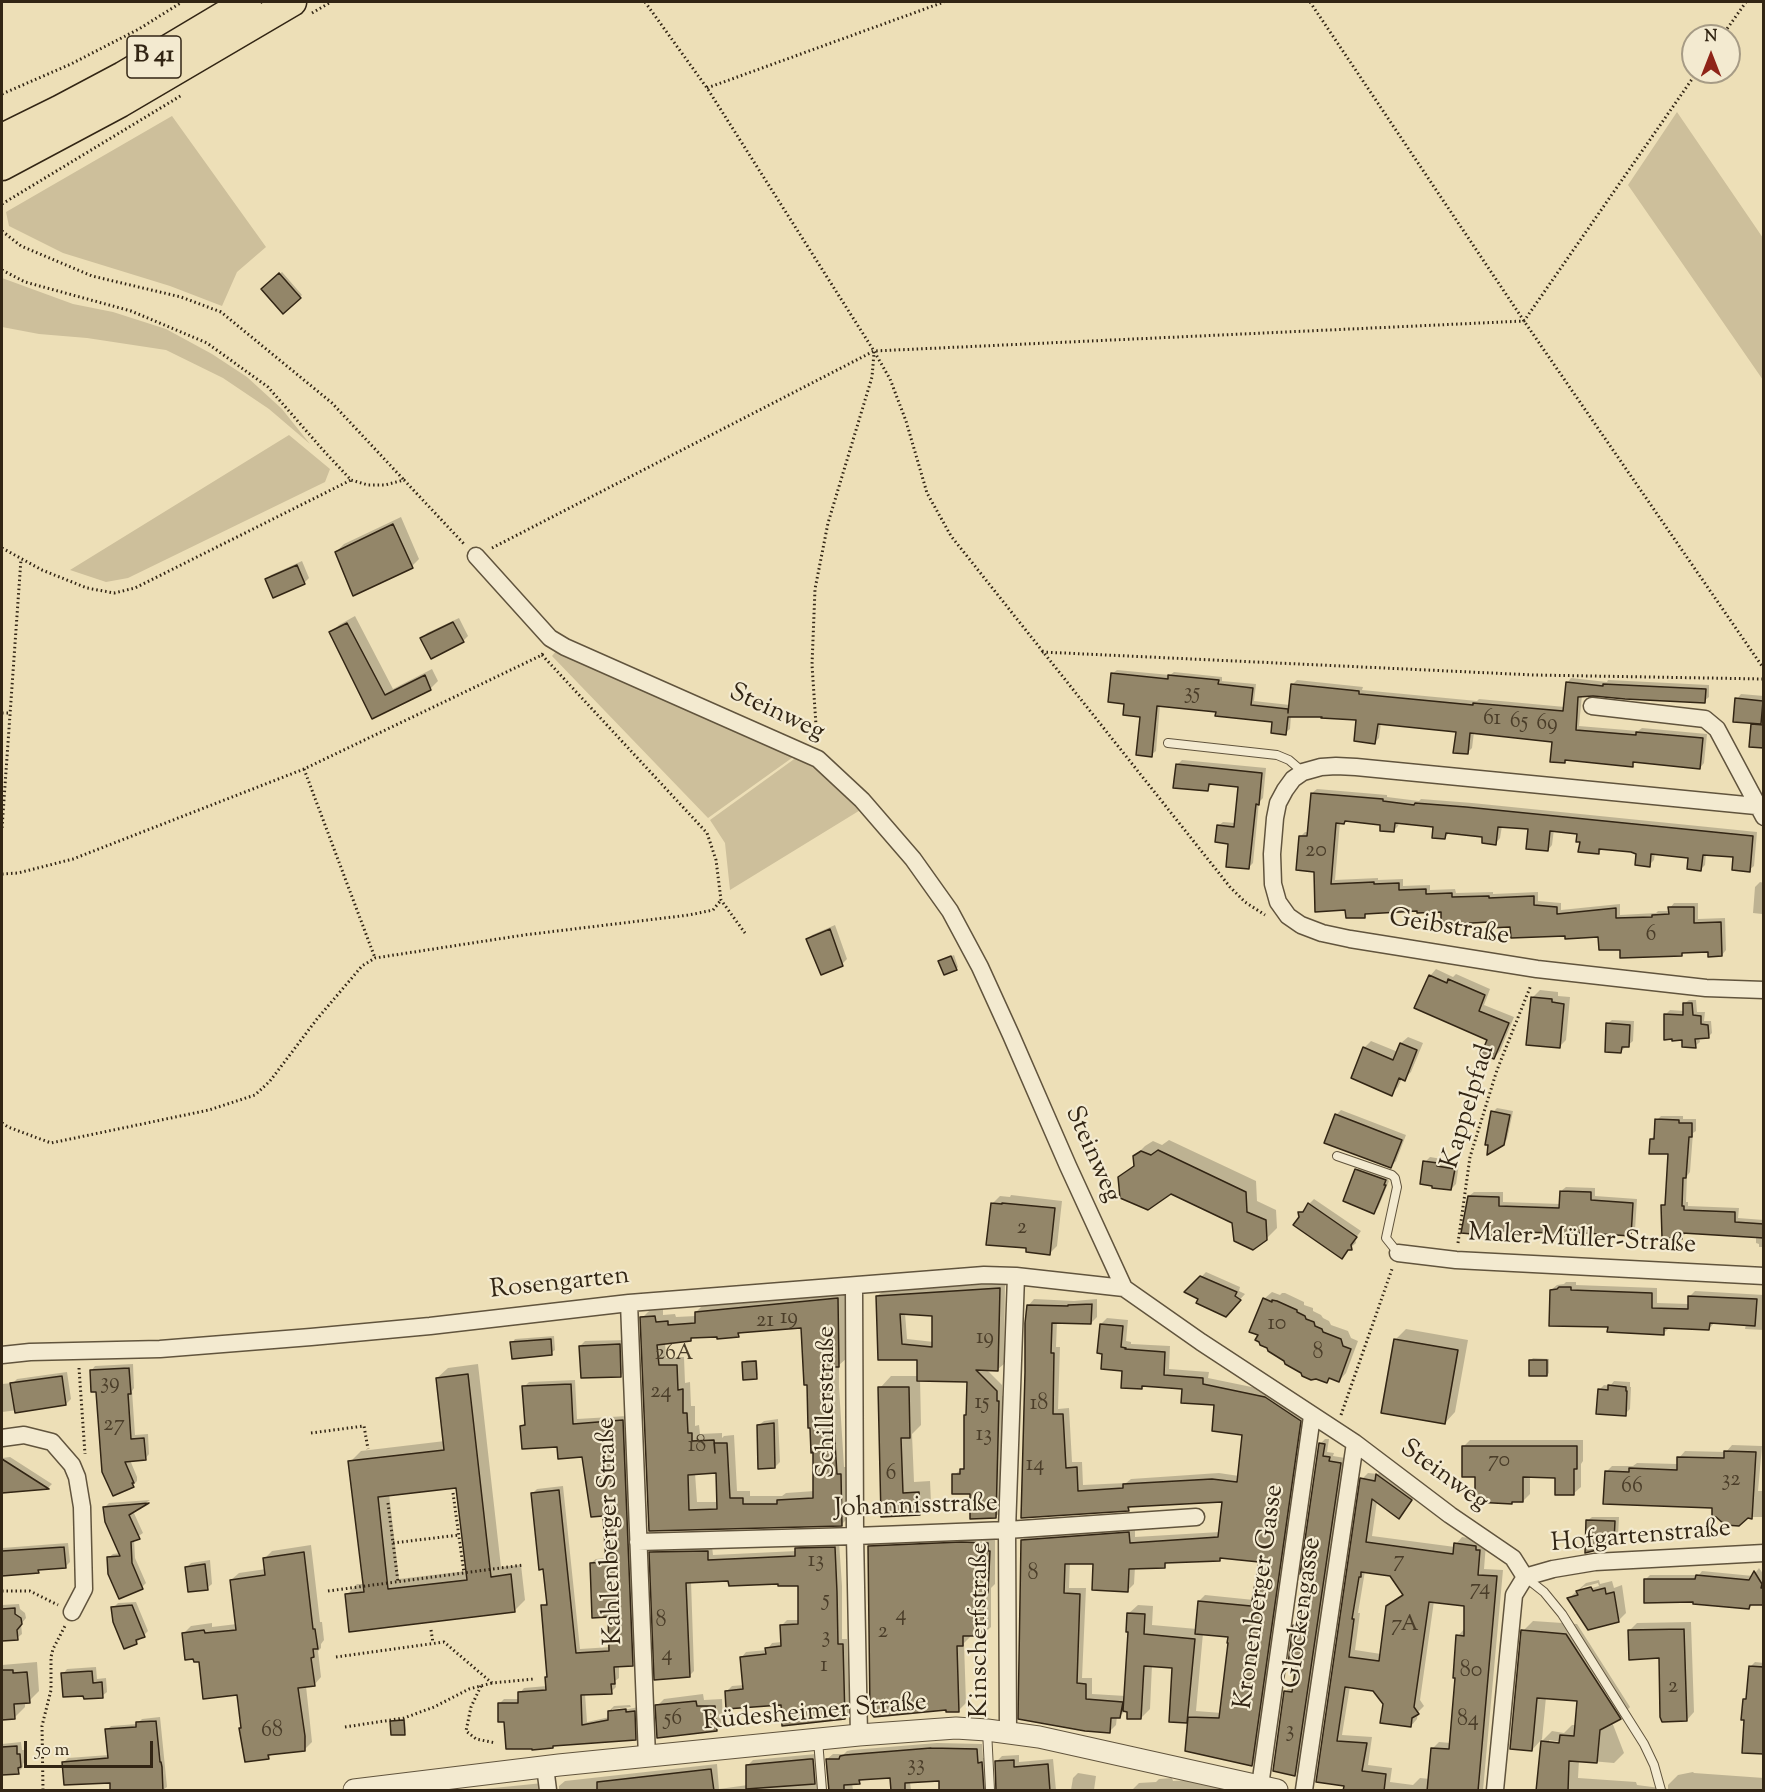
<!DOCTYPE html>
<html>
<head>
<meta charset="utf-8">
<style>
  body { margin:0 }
  #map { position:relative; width:1765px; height:1792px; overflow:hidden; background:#eddfb7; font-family:"Sorts Mill Goudy",serif }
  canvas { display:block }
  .frame { position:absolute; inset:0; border:3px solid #322514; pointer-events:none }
  .north { position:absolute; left:1681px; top:24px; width:60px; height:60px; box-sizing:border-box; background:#f3ead0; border:2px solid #a69b85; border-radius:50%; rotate:0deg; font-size:16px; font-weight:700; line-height:24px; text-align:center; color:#322514 }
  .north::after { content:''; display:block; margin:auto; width:21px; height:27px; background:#8f2418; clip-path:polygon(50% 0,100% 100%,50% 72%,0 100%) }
  .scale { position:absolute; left:24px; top:1741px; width:129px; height:27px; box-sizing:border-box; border:3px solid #322514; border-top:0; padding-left:8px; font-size:18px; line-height:21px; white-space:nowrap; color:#322514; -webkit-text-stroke:4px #f3ead0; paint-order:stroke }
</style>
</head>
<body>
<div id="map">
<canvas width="1765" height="1792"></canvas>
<div class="frame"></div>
<div class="north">N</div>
<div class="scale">50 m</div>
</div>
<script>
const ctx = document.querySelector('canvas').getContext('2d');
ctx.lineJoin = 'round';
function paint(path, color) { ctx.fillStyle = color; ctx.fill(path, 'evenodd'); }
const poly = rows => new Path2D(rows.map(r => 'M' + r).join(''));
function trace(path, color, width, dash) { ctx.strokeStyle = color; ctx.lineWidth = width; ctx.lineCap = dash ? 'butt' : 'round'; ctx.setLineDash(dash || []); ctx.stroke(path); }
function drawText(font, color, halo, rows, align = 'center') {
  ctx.font = font + ' "Sorts Mill Goudy",serif'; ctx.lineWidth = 4.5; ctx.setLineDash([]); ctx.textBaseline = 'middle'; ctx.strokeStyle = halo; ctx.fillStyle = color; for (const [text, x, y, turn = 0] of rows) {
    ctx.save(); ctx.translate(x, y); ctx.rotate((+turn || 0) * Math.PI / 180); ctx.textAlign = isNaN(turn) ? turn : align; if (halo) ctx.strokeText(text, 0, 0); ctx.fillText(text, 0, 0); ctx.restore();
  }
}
paint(poly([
  [1677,112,1763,238,1763,380,1628,185],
  [172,116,266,247,237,272,222,306,170,286,63,253,9,226,6,212],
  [2,278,73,304,113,312,166,329,212,354,247,377,282,409,310,444,269,409,223,378,166,350,87,338,39,334,2,327],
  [289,435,330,469,325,482,128,578,106,582,70,570],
  [557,650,796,755,708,818,552,656],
  [797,757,825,774,862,809,730,890,725,843,710,820]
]), '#cdbf9b');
paint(poly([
  [282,272,302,295,283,312,263,289],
  [401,517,419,559,412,566,336,552,344,544],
  [302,561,309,578,304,583,266,580,271,575],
  [355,616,393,689,432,669,438,681,430,689,373,717,331,633,339,625],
  [459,618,468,636,463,641,422,638,427,633],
  [1117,670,1170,675,1174,672,1222,677,1222,681,1256,684,1254,701,1290,705,1292,685,1297,680,1363,687,1362,690,1477,701,1479,699,1565,707,1567,683,1571,678,1607,682,1608,680,1709,685,1709,697,1704,701,1582,695,1579,726,1638,731,1642,728,1707,734,1704,763,1700,768,1636,761,1632,765,1568,759,1564,762,1554,740,1474,732,1472,748,1468,752,1457,730,1381,723,1379,738,1375,742,1358,719,1291,715,1290,729,1285,733,1274,720,1217,711,1160,705,1156,751,1151,755,1142,715,1126,702,1112,674],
  [1741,694,1764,696,1764,746,1752,724,1754,722,1737,699],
  [1182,760,1266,768,1263,798,1259,802,1253,863,1248,868,1218,826,1223,822,1236,823,1239,786,1212,783,1207,790,1177,765],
  [1317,789,1387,795,1387,797,1419,801,1421,799,1472,803,1757,832,1754,866,1749,870,1735,856,1706,853,1705,865,1701,869,1689,856,1655,853,1654,860,1649,865,1638,853,1603,848,1598,853,1581,841,1578,832,1554,829,1552,845,1548,850,1529,828,1502,826,1500,838,1496,843,1484,835,1449,833,1445,838,1435,826,1399,822,1398,826,1394,830,1382,823,1346,820,1344,822,1340,822,1335,880,1378,878,1378,880,1403,879,1403,886,1430,885,1430,890,1455,889,1456,893,1493,892,1493,894,1538,892,1538,901,1561,903,1561,910,1620,904,1620,915,1656,913,1658,911,1670,911,1670,908,1674,903,1698,903,1698,919,1725,918,1726,950,1722,955,1710,950,1684,951,1682,954,1621,948,1600,936,1512,925,1442,910,1418,910,1369,912,1364,916,1347,909,1315,871,1301,836,1305,832,1309,832,1312,793],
  [1760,882,1764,883,1764,918,1762,914,1753,913,1755,887],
  [835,925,847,959,842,964,807,940,812,935],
  [954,955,958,967,956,969,940,961],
  [1436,969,1453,977,1456,974,1490,989,1484,1005,1514,1017,1500,1051,1494,1058,1488,1039,1430,976],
  [1540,990,1558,992,1558,996,1570,997,1566,1040,1559,1047,1533,997],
  [1689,1000,1696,1000,1697,1012,1705,1012,1704,1021,1711,1021,1712,1033,1708,1037,1699,1037,1700,1042,1695,1046,1684,1039,1666,1014,1670,1010,1684,1011,1684,1004],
  [1612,1020,1634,1021,1633,1041,1621,1051,1607,1024],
  [1408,1037,1423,1043,1411,1072,1404,1079,1402,1078,1398,1087,1391,1094,1364,1048,1371,1041,1398,1052,1401,1043],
  [1497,1108,1513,1111,1507,1139,1503,1144,1493,1112],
  [1341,1110,1406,1135,1396,1161,1391,1166,1336,1115],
  [1661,1116,1683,1116,1683,1119,1696,1119,1696,1131,1693,1133,1690,1172,1687,1176,1686,1202,1688,1202,1688,1206,1739,1208,1738,1218,1764,1220,1764,1247,1759,1247,1759,1244,1756,1243,1756,1236,1686,1233,1681,1238,1663,1206,1667,1201,1670,1153,1651,1139,1656,1134,1657,1120],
  [1169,1140,1256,1181,1257,1201,1276,1210,1277,1228,1267,1238,1171,1192,1120,1178,1135,1164,1134,1157,1145,1146,1153,1141,1162,1145],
  [1430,1157,1442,1159,1441,1161,1459,1164,1456,1184,1451,1189,1425,1162],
  [1361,1166,1390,1175,1388,1180,1389,1181,1378,1208,1374,1212,1357,1170],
  [1566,1187,1595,1188,1595,1196,1637,1199,1635,1230,1630,1234,1568,1232,1564,1236,1552,1231,1501,1230,1497,1233,1469,1196,1474,1192,1503,1192,1503,1202,1561,1204,1561,1191],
  [1011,1195,1062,1201,1057,1246,1049,1254,1027,1246,992,1204,1000,1196,1010,1197],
  [1314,1199,1361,1231,1355,1239,1356,1243,1349,1249,1342,1257,1300,1213],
  [1206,1272,1240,1287,1239,1291,1245,1294,1226,1315,1200,1298,1187,1292],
  [1566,1282,1576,1282,1576,1285,1657,1288,1657,1303,1689,1304,1690,1296,1695,1291,1764,1295,1764,1330,1745,1329,1746,1324,1714,1323,1709,1329,1670,1327,1664,1333,1609,1326,1551,1290,1557,1285,1564,1284],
  [1005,1283,1004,1364,998,1369,986,1369,1002,1385,1002,1396,1004,1396,1002,1511,996,1516,954,1475,966,1466,968,1380,920,1379,921,1425,912,1434,914,1482,930,1481,931,1502,920,1514,882,1515,880,1388,891,1376,918,1376,918,1359,880,1358,877,1296,883,1291],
  [905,1313,934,1314,934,1342,907,1339],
  [845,1291,847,1358,839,1365,839,1387,844,1467,849,1467,850,1516,842,1524,650,1530,642,1318,650,1310,663,1308,663,1315,675,1314,676,1317,696,1316,696,1312,704,1304],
  [803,1326,815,1451,815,1491,786,1493,782,1496,750,1496,750,1491,737,1491,734,1435,724,1436,722,1438,722,1433,700,1434,699,1425,695,1426,695,1406,691,1406,690,1382,685,1383,684,1357,666,1358,665,1342,690,1340,694,1337,738,1335,742,1332],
  [717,1472,718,1502,697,1502,695,1473],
  [1272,1292,1280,1295,1282,1293,1285,1293,1304,1302,1304,1305,1313,1308,1313,1311,1321,1315,1323,1318,1329,1321,1331,1325,1348,1331,1351,1338,1358,1341,1346,1373,1339,1381,1331,1377,1327,1382,1264,1299],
  [1034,1299,1074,1301,1097,1299,1097,1317,1091,1323,1057,1321,1056,1347,1060,1347,1058,1409,1069,1408,1072,1462,1082,1462,1083,1485,1126,1483,1131,1479,1219,1473,1239,1476,1244,1434,1216,1404,1183,1388,1144,1385,1141,1388,1104,1352,1101,1324,1107,1318,1128,1320,1126,1341,1131,1342,1131,1344,1170,1346,1169,1369,1209,1372,1208,1378,1271,1391,1306,1414,1258,1759,1252,1765,1189,1719,1187,1722,1174,1667,1152,1665,1150,1709,1141,1718,1126,1710,1119,1717,1117,1716,1116,1725,1110,1731,1086,1730,1022,1540,1029,1534,1135,1527,1135,1537,1220,1532,1223,1500,1132,1506,1128,1510,1023,1517,1028,1306],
  [1222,1557,1261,1561,1254,1600,1205,1595,1199,1601,1197,1629,1152,1625,1153,1606,1138,1605,1128,1614,1130,1630,1126,1696,1092,1694,1092,1678,1082,1678,1086,1588,1069,1588,1070,1562,1095,1562,1128,1590,1134,1584,1135,1567,1164,1566,1169,1561,1219,1559],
  [1203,1633,1229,1636,1222,1713,1196,1711],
  [1406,1329,1468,1340,1455,1412,1445,1423,1395,1340],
  [554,1336,555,1350,551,1353,512,1343,515,1339],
  [624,1340,626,1370,621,1375,580,1346,585,1341],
  [1533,1358,1549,1359,1549,1373,1547,1375,1531,1360],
  [746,1360,757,1360,758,1375,756,1377,744,1362],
  [133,1364,134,1388,132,1391,135,1435,148,1434,149,1454,145,1459,130,1460,137,1477,137,1481,133,1485,114,1494,97,1390,91,1371,95,1366],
  [478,1364,501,1567,521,1565,525,1600,515,1610,347,1595,357,1584,364,1584,350,1462,361,1451,445,1441,437,1378,448,1368],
  [457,1486,467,1571,399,1579,389,1494],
  [67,1372,71,1399,66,1404,2,1412,2,1384,13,1383,17,1379],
  [575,1380,577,1419,627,1416,637,1659,632,1664,619,1665,619,1678,615,1681,616,1687,611,1692,585,1694,587,1722,610,1717,609,1711,614,1706,630,1705,631,1707,612,1709,612,1712,639,1707,640,1734,635,1739,555,1745,552,1747,506,1720,499,1704,504,1699,520,1699,520,1693,524,1688,547,1686,549,1676,543,1606,548,1601,533,1493,537,1489,563,1486,580,1649,611,1647,609,1615,591,1563,596,1559,607,1558,605,1515,583,1455,522,1426,526,1422,524,1387,529,1382],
  [1614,1381,1630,1382,1630,1387,1631,1387,1630,1409,1625,1414,1599,1390,1604,1385,1610,1386],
  [778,1419,780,1462,775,1467,759,1425,764,1421],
  [1325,1439,1329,1439,1327,1452,1334,1453,1333,1456,1345,1458,1300,1769,1295,1774,1285,1692,1290,1687,1294,1687,1298,1663,1295,1626,1299,1621,1303,1621,1305,1607,1320,1444],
  [1470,1440,1583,1440,1583,1461,1581,1464,1581,1487,1573,1494,1556,1477,1530,1476,1530,1494,1523,1501,1463,1447],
  [1732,1445,1762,1446,1758,1491,1764,1491,1764,1517,1747,1517,1606,1472,1612,1466,1633,1466,1637,1463,1678,1464,1679,1458,1685,1451,1726,1452],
  [10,1457,52,1484,48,1488,2,1490,2,1458],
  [1383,1469,1418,1493,1399,1517,1377,1501,1372,1536,1455,1547,1456,1544,1462,1537,1482,1540,1486,1544,1484,1569,1503,1570,1483,1790,1345,1790,1345,1785,1317,1781,1362,1479,1368,1473,1378,1474],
  [1365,1571,1391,1575,1404,1594,1388,1607,1381,1654,1355,1650,1360,1613,1358,1613],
  [1434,1601,1465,1605,1465,1628,1458,1636,1451,1743,1439,1742,1433,1748,1430,1779,1420,1778,1413,1785,1390,1782,1392,1768,1368,1765,1372,1737,1342,1735,1350,1686,1374,1689,1385,1704,1411,1726,1417,1719,1418,1712,1424,1706,1420,1700],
  [150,1500,133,1511,143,1533,134,1539,135,1558,146,1583,142,1587,108,1558,113,1554,120,1553,105,1507,109,1503],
  [1592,1517,1619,1517,1618,1537,1614,1541,1609,1541,1604,1547,1587,1521],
  [995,1536,995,1584,991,1588,991,1627,983,1634,970,1634,970,1637,964,1643,966,1703,958,1711,869,1547,877,1539],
  [839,1542,842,1586,842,1639,847,1639,850,1712,844,1718,727,1691,732,1686,744,1685,741,1658,746,1652,767,1650,772,1643,782,1642,781,1626,787,1620,799,1620,799,1584,730,1579,691,1581,694,1671,689,1676,651,1553,656,1548,712,1546,713,1555,797,1551,797,1549,802,1544],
  [68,1543,70,1562,65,1567,41,1569,38,1572,2,1575,2,1548],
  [311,1545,320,1622,322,1622,324,1640,321,1644,321,1648,318,1651,321,1677,314,1685,306,1686,312,1742,304,1750,273,1753,268,1758,238,1693,200,1660,184,1633,191,1626,212,1623,212,1627,237,1624,231,1580,239,1573,266,1569,265,1558,272,1551],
  [210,1560,212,1584,207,1588,186,1568,191,1563],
  [1759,1568,1764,1575,1764,1604,1753,1604,1749,1608,1695,1600,1645,1580,1650,1575,1699,1575,1702,1571,1753,1576],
  [1599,1580,1600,1584,1612,1581,1614,1588,1622,1585,1626,1613,1618,1621,1569,1598,1586,1583],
  [1598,1583,1599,1586,1579,1592,1583,1587],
  [136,1602,148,1631,136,1643,113,1608,118,1603],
  [19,1604,20,1609,25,1613,26,1618,21,1624,22,1634,17,1638,2,1634,2,1605],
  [1533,1621,1577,1624,1630,1707,1620,1718,1612,1722,1624,1753,1614,1763,1579,1760,1578,1778,1636,1782,1637,1785,1668,1789,1668,1785,1678,1775,1693,1772,1694,1773,1764,1778,1764,1790,1537,1790,1542,1741,1552,1731,1564,1733,1572,1725,1576,1725,1578,1700,1546,1697,1542,1739,1532,1750,1523,1631],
  [1549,1740,1567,1743,1567,1746,1549,1743],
  [1691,1622,1694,1712,1687,1720,1660,1657,1629,1631,1637,1623],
  [37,1662,39,1691,29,1701,25,1702,25,1707,15,1717,2,1718,2,1665],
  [1755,1662,1764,1663,1764,1753,1746,1718,1744,1700,1748,1696,1750,1667],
  [96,1667,97,1679,106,1678,107,1692,102,1696,63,1674,67,1669],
  [703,1694,704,1700,722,1699,723,1722,716,1730,657,1706,664,1699],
  [160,1717,167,1787,163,1790,111,1782,64,1762,68,1758,109,1755,107,1730,111,1726,137,1724,142,1719],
  [405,1719,406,1731,404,1733,391,1722,393,1720],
  [21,1742,22,1750,25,1750,25,1761,23,1764,23,1767,18,1772,2,1774,2,1744],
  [937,1743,982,1744,983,1758,987,1758,990,1789,994,1790,941,1790,940,1779,910,1782,911,1790,892,1790,891,1777,863,1778,859,1783,852,1783,853,1790,830,1790,827,1759,833,1754,844,1754,847,1751,852,1750],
  [816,1754,821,1788,827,1790,559,1790,559,1786,565,1781,717,1764,719,1789,748,1785,747,1766,753,1760],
  [1019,1755,1019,1762,1053,1759,1056,1790,998,1790,996,1762,1002,1756],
  [1078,1773,1096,1776,1094,1790,1071,1790,1073,1778],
  [1172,1778,1173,1781,1203,1779,1248,1790,1132,1790,1139,1783,1156,1782,1159,1779],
  [543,1783,545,1790,474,1790]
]), '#0003');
const building = poly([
  [279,273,301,298,283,314,261,289,279,273],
  [393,524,413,568,353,596,335,552,393,524],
  [297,565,305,584,273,598,265,579,297,565],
  [453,622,464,642,431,659,420,638,453,622],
  [347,623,385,695,425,675,431,690,372,719,329,632,347,623],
  [1111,673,1168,679,1168,675,1219,680,1218,684,1253,688,1251,705,1288,709,1288,713,1291,684,1359,691,1359,694,1473,705,1473,703,1563,711,1566,682,1603,686,1603,684,1706,689,1705,703,1625,699,1593,696,1578,697,1576,730,1636,735,1636,732,1703,738,1700,769,1633,762,1633,767,1565,760,1565,763,1550,762,1552,742,1470,733,1468,754,1453,753,1456,732,1378,724,1375,744,1354,741,1356,720,1321,718,1322,717,1288,717,1286,735,1271,733,1272,722,1215,716,1216,712,1157,706,1152,757,1136,755,1140,717,1123,715,1124,704,1108,702,1111,673],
  [1735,698,1763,701,1761,724,1733,722,1735,698],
  [1751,724,1764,725,1764,748,1749,747,1751,724],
  [1176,764,1262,773,1259,805,1256,804,1249,869,1226,867,1228,844,1215,842,1217,825,1234,827,1238,787,1209,784,1208,791,1173,788,1176,764],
  [1311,793,1383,799,1383,801,1414,805,1415,803,1466,807,1753,836,1750,872,1732,870,1733,857,1703,855,1701,871,1687,869,1688,858,1651,854,1650,867,1635,865,1636,854,1631,852,1599,849,1599,854,1578,852,1580,842,1576,842,1577,834,1550,831,1548,851,1526,849,1528,829,1498,827,1496,845,1482,843,1482,837,1446,833,1445,839,1432,838,1433,827,1395,823,1394,832,1380,831,1380,825,1345,821,1344,824,1336,823,1331,884,1374,882,1374,884,1399,883,1399,890,1426,889,1426,894,1452,893,1452,897,1489,896,1489,898,1534,896,1534,905,1557,907,1557,914,1616,908,1616,918,1652,917,1652,915,1669,914,1668,907,1694,907,1694,923,1721,922,1722,956,1708,957,1708,952,1682,953,1682,956,1620,958,1620,950,1599,950,1598,937,1565,939,1565,936,1511,938,1510,927,1489,928,1489,922,1456,924,1456,922,1441,922,1441,912,1417,913,1417,911,1365,914,1365,918,1346,918,1345,910,1315,912,1314,872,1296,870,1299,836,1307,836,1311,793],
  [830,929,843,966,821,975,806,939,830,929],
  [951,956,957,970,944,975,938,961,951,956],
  [1429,975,1447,983,1448,979,1485,995,1479,1011,1509,1023,1494,1059,1481,1054,1487,1040,1414,1008,1429,975],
  [1531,997,1552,999,1552,1002,1564,1004,1560,1048,1526,1045,1531,997],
  [1683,1003,1692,1003,1693,1015,1701,1016,1701,1024,1708,1025,1709,1038,1695,1039,1696,1048,1682,1047,1682,1040,1672,1041,1672,1039,1664,1040,1664,1014,1683,1015,1683,1003],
  [1606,1023,1630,1025,1629,1047,1622,1047,1621,1053,1605,1052,1606,1023],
  [1400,1043,1417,1050,1405,1081,1399,1078,1392,1096,1351,1078,1363,1047,1393,1060,1400,1043],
  [1491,1111,1510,1115,1504,1145,1487,1155,1488,1145,1485,1145,1491,1111],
  [1335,1114,1402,1140,1391,1168,1324,1143,1335,1114],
  [1655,1119,1679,1120,1679,1123,1692,1123,1692,1137,1689,1137,1686,1178,1683,1178,1682,1206,1684,1206,1684,1210,1735,1212,1735,1222,1764,1224,1764,1238,1682,1233,1682,1239,1662,1238,1661,1205,1665,1205,1668,1154,1649,1154,1650,1139,1654,1139,1655,1119],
  [1158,1150,1246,1192,1247,1212,1266,1220,1267,1240,1253,1250,1234,1241,1232,1223,1171,1194,1148,1210,1120,1198,1118,1177,1134,1166,1133,1156,1141,1151,1151,1155,1158,1150],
  [1423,1161,1438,1163,1437,1166,1455,1169,1451,1190,1432,1188,1432,1186,1420,1184,1423,1161],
  [1355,1169,1386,1180,1384,1185,1386,1185,1374,1214,1343,1201,1355,1169],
  [1560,1191,1591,1192,1591,1200,1633,1203,1631,1236,1584,1233,1564,1233,1564,1237,1550,1237,1551,1233,1498,1231,1498,1234,1494,1234,1494,1236,1461,1233,1468,1196,1499,1197,1499,1206,1559,1208,1560,1191],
  [991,1203,1002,1204,1002,1203,1055,1208,1050,1255,1026,1252,1026,1248,986,1245,991,1203],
  [1308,1203,1357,1237,1351,1245,1352,1250,1348,1250,1342,1259,1293,1225,1299,1217,1298,1212,1303,1212,1308,1203],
  [1200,1276,1237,1292,1235,1296,1241,1300,1226,1317,1196,1303,1198,1299,1184,1292,1200,1276],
  [1559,1287,1571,1287,1571,1290,1652,1293,1652,1308,1688,1309,1688,1296,1757,1299,1755,1326,1710,1323,1709,1330,1664,1328,1664,1335,1607,1332,1608,1327,1549,1326,1550,1290,1557,1289,1559,1287],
  [1000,1288,998,1371,976,1370,997,1391,997,1401,999,1401,996,1518,970,1519,970,1494,952,1494,952,1474,960,1474,960,1469,964,1469,964,1415,966,1415,967,1382,917,1381,917,1360,878,1360,876,1296,1000,1288],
  [900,1314,932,1316,932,1347,902,1344,900,1314],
  [838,1298,839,1367,832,1367,832,1396,837,1474,841,1474,842,1526,649,1531,640,1317,655,1316,656,1322,668,1321,668,1325,695,1323,695,1312,838,1298],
  [801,1328,804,1385,807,1385,808,1428,810,1428,811,1453,813,1452,813,1498,777,1500,777,1504,743,1504,743,1498,730,1498,727,1443,714,1443,715,1453,714,1440,692,1441,692,1433,688,1433,687,1413,683,1413,683,1389,678,1390,677,1365,659,1365,657,1345,691,1341,691,1338,717,1337,717,1339,739,1337,738,1333,801,1328],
  [716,1473,717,1509,689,1510,688,1475,716,1473],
  [1263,1298,1272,1302,1272,1300,1277,1301,1297,1310,1297,1312,1305,1316,1306,1319,1314,1322,1315,1326,1322,1329,1323,1332,1341,1339,1343,1346,1351,1349,1339,1382,1329,1378,1327,1383,1316,1379,1311,1380,1302,1376,1301,1373,1285,1364,1284,1361,1268,1351,1267,1348,1260,1345,1259,1342,1255,1340,1258,1335,1249,1332,1263,1298],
  [1092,1304,1091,1324,1052,1323,1051,1353,1054,1353,1053,1414,1063,1414,1066,1468,1077,1467,1078,1491,1123,1488,1123,1484,1212,1479,1237,1482,1242,1435,1212,1431,1214,1405,1181,1403,1182,1389,1142,1386,1142,1389,1121,1388,1122,1371,1101,1369,1102,1354,1097,1353,1100,1324,1123,1326,1121,1347,1126,1348,1125,1349,1165,1352,1164,1375,1203,1378,1203,1384,1265,1397,1301,1421,1252,1766,1185,1751,1188,1717,1219,1718,1228,1643,1227,1643,1228,1637,1195,1634,1198,1601,1251,1606,1259,1562,1220,1558,1220,1561,1165,1563,1165,1568,1129,1569,1128,1592,1092,1590,1093,1564,1065,1564,1064,1593,1080,1594,1077,1683,1086,1684,1086,1699,1123,1702,1120,1718,1111,1718,1110,1733,1085,1731,1018,1719,1021,1540,1129,1532,1130,1543,1218,1537,1222,1502,1128,1507,1129,1511,1021,1518,1025,1372,1025,1323,1027,1305,1068,1306,1068,1305,1092,1304],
  [551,1339,552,1355,512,1359,510,1342,551,1339],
  [1394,1339,1458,1350,1445,1424,1381,1413,1394,1339],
  [620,1344,621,1377,581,1378,579,1346,620,1344],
  [1529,1360,1547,1360,1547,1376,1529,1376,1529,1360],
  [756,1361,757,1379,743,1380,742,1362,756,1361],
  [129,1368,131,1394,128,1394,131,1439,144,1438,146,1460,125,1462,134,1483,132,1483,134,1487,113,1496,102,1472,96,1392,91,1392,90,1370,129,1368],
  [468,1374,491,1577,511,1574,515,1612,349,1632,345,1594,364,1592,348,1461,444,1450,436,1378,468,1374],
  [456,1488,467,1580,388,1589,378,1497,456,1488],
  [62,1376,66,1405,15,1413,10,1383,62,1376],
  [571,1384,573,1424,623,1420,633,1666,614,1667,615,1684,611,1684,612,1694,581,1695,582,1725,608,1720,608,1711,626,1709,626,1712,635,1711,636,1740,553,1746,553,1748,532,1750,532,1749,506,1749,504,1722,498,1722,498,1703,518,1703,518,1692,546,1690,545,1677,547,1677,541,1605,547,1605,543,1569,539,1570,531,1493,559,1490,576,1653,609,1651,608,1617,592,1618,590,1563,606,1562,603,1516,591,1517,582,1457,558,1459,557,1447,522,1449,520,1426,525,1425,522,1386,571,1384],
  [1608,1385,1626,1387,1626,1391,1627,1391,1626,1416,1596,1414,1598,1389,1608,1390,1608,1385],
  [878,1387,909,1387,910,1438,901,1438,903,1493,919,1492,920,1515,881,1517,878,1387],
  [774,1423,775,1468,758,1469,757,1425,774,1423],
  [1319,1443,1325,1444,1323,1456,1330,1457,1329,1461,1341,1463,1295,1776,1273,1771,1284,1691,1292,1692,1296,1664,1288,1664,1293,1625,1300,1626,1304,1607,1308,1575,1300,1574,1319,1443],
  [1462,1446,1577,1446,1577,1469,1574,1469,1574,1495,1555,1495,1555,1478,1523,1477,1523,1502,1512,1502,1512,1504,1475,1502,1475,1477,1462,1477,1462,1446],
  [1724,1451,1756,1452,1752,1519,1748,1518,1739,1526,1725,1525,1716,1517,1712,1517,1712,1508,1603,1504,1605,1471,1629,1472,1629,1468,1677,1470,1677,1457,1724,1458,1724,1451],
  [2,1459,49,1489,2,1493,2,1459],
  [1376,1474,1412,1500,1399,1519,1372,1499,1366,1542,1453,1554,1454,1543,1476,1546,1476,1550,1480,1550,1478,1575,1497,1576,1478,1791,1427,1791,1431,1748,1449,1749,1455,1678,1453,1678,1456,1635,1464,1636,1464,1606,1429,1602,1414,1707,1419,1714,1412,1718,1411,1727,1380,1723,1383,1704,1373,1691,1345,1687,1337,1741,1367,1743,1362,1771,1386,1774,1384,1791,1343,1791,1344,1786,1316,1782,1360,1478,1375,1481,1376,1474],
  [1361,1572,1390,1576,1403,1595,1386,1606,1379,1661,1349,1657,1354,1619,1352,1619,1359,1577,1361,1577,1361,1572],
  [149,1503,129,1515,140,1539,131,1542,132,1563,143,1589,119,1599,108,1574,107,1557,120,1556,105,1522,103,1507,149,1503],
  [1586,1520,1615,1521,1614,1542,1605,1542,1605,1548,1585,1553,1586,1520],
  [961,1542,988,1543,988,1551,990,1551,988,1593,984,1593,984,1636,963,1636,963,1646,957,1646,959,1712,946,1712,946,1710,874,1717,870,1712,868,1546,961,1542],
  [64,1547,66,1568,38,1570,39,1573,2,1576,2,1551,64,1547],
  [835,1547,837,1592,838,1644,843,1644,845,1719,782,1726,781,1705,726,1709,725,1691,743,1689,740,1657,766,1654,765,1648,781,1646,780,1625,798,1624,798,1586,778,1586,778,1584,729,1586,728,1581,686,1583,690,1677,654,1680,649,1552,708,1551,708,1560,795,1556,795,1548,835,1547],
  [304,1552,313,1629,315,1629,318,1649,313,1649,314,1657,311,1658,315,1686,298,1688,305,1736,305,1751,268,1755,269,1759,245,1762,239,1728,241,1728,237,1695,203,1699,199,1662,194,1662,193,1659,185,1660,182,1633,204,1630,205,1633,236,1630,230,1580,265,1575,263,1558,304,1552],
  [205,1564,208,1590,188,1592,185,1567,205,1564],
  [1754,1571,1762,1584,1761,1588,1764,1588,1764,1605,1750,1605,1749,1609,1693,1604,1693,1602,1644,1603,1644,1579,1695,1579,1696,1575,1749,1580,1754,1571],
  [1591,1587,1593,1591,1605,1588,1606,1594,1614,1592,1619,1622,1588,1630,1567,1598,1578,1595,1576,1591,1591,1587],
  [132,1605,145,1637,136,1640,137,1644,124,1649,113,1622,111,1607,132,1605],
  [15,1608,15,1614,21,1618,22,1624,17,1630,18,1640,2,1641,2,1609,15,1608],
  [1127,1613,1145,1614,1144,1634,1195,1639,1187,1723,1169,1722,1172,1668,1144,1666,1141,1719,1127,1719,1127,1712,1123,1711,1128,1632,1126,1632,1127,1613],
  [1684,1629,1687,1721,1662,1722,1660,1717,1659,1658,1629,1660,1628,1630,1684,1629],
  [1521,1630,1566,1634,1621,1719,1600,1730,1597,1763,1569,1761,1568,1791,1536,1791,1541,1741,1559,1743,1560,1735,1574,1736,1577,1701,1537,1698,1532,1751,1510,1749,1521,1630],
  [1749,1666,1764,1667,1764,1754,1742,1753,1744,1720,1741,1720,1743,1699,1746,1699,1749,1666],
  [2,1670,13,1670,13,1673,27,1672,30,1703,14,1704,15,1719,2,1720,2,1670],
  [92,1671,93,1683,102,1682,103,1698,84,1699,83,1696,63,1697,61,1673,92,1671],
  [696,1701,697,1706,715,1706,717,1731,657,1738,655,1705,696,1701],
  [404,1720,405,1735,391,1735,390,1721,404,1720],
  [156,1721,160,1762,161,1762,162,1767,163,1791,110,1791,110,1783,64,1785,62,1762,108,1758,105,1729,136,1727,136,1722,156,1721],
  [17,1746,17,1754,20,1754,21,1767,18,1768,19,1774,2,1775,2,1747,17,1746],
  [931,1748,977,1749,978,1763,982,1762,984,1791,939,1791,939,1781,905,1783,905,1791,891,1791,890,1778,859,1780,860,1784,844,1785,844,1791,829,1791,826,1759,839,1759,840,1756,845,1755,931,1748],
  [810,1759,813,1759,815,1784,746,1789,746,1765,810,1759],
  [1014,1760,1014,1767,1048,1764,1050,1791,996,1791,995,1761,1014,1760],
  [711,1769,714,1791,597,1791,597,1782,711,1769]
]);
paint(building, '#938669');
trace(building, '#322514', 1.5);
const service = poly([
  [1168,743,1277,755,1289,760,1303,772],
  [1337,1156,1392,1175,1395,1178,1397,1187,1386,1238,1398,1253],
  [1525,1577,1544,1592,1562,1614,1644,1744,1654,1765,1661,1790],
  [987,1730,990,1790],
  [818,1740,822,1790]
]);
const minor = poly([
  [476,556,550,638,565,647,818,759,862,800,913,859,950,911,980,967,1011,1035,1068,1166,1124,1288,1201,1342,1355,1443,1450,1515,1513,1558,1525,1577],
  [1592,706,1705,719,1717,729,1764,817],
  [1756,806,1356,767,1336,766,1321,767,1303,772,1293,779,1285,790,1278,803,1275,818,1272,854,1273,884,1278,902,1288,916,1301,925,1322,933,1350,939,1537,969,1706,988,1764,990],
  [1398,1253,1456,1260,1764,1276],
  [854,1286,855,1536,859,1735],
  [629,1303,647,1757],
  [2,1355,30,1352,160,1349,311,1337,430,1326,629,1303,984,1275,1016,1276,1124,1288],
  [2,1438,24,1435,52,1442,72,1465,77,1477,82,1507,84,1589,72,1612],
  [638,1542,855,1536,1007,1530,1196,1517],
  [1008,1732,1007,1530,1016,1276],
  [545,1767,548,1790],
  [1260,1786,1312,1416],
  [1304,1790,1355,1443],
  [1495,1790,1514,1595,1525,1577,1553,1569,1595,1562,1764,1553]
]);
const tertiary = poly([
  [354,1790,559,1765,859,1735,956,1728,987,1730,1039,1737,1277,1790]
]);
const trunk = poly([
  [2,138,59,110,123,76,247,2],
  [2,166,120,103,292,2]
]);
trace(service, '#61543d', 10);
trace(minor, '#61543d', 19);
trace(tertiary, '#61543d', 23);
trace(trunk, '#322514', 31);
trace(poly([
  [645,2,707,88,874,351,890,379,906,421,927,493,951,536,1230,887,1245,902,1265,915],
  [1310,2,1524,321,1764,669],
  [312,13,331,2],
  [1722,36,1746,2],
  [707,88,944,2],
  [2,94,71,64,139,29,182,2],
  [2,204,182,95],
  [2,231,21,246,92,276,181,297,221,312,332,403,404,480],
  [2,270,25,282,131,311,207,343,268,387,323,450,351,480,368,485,385,485,404,480,465,545],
  [2,548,42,570,87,588,114,593,135,588,351,480],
  [492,548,874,351,1524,321,1697,72],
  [1042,652,1534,675,1764,679],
  [542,655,707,833,716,860,721,900,745,933],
  [2,713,10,713],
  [817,740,812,665,815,589,828,523,872,377,874,353],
  [304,769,375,958],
  [2,828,21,559],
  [2,874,18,873,73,859,304,769,542,655,544,651],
  [2,1123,8,1127,51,1143,209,1110,255,1095,270,1081,317,1019,362,966,375,958,524,935,689,915,713,910,721,900],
  [1458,1243,1470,1157,1497,1070,1531,985],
  [79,1368,85,1454],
  [1341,1415,1392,1269],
  [311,1433,364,1426,368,1449],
  [453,1493,464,1573],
  [388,1503,398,1582],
  [393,1543,459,1535],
  [2,1591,30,1591,58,1605],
  [328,1591,523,1565],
  [431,1630,433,1643],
  [336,1657,444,1642,492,1683,534,1679],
  [481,1686,471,1707,466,1731,476,1739,496,1743],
  [345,1727,404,1718,434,1707,469,1689,492,1683],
  [43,1790,42,1726,51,1690,51,1657,53,1649,65,1626]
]), '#322514', 3, [1.5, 3]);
trace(service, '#f3ead0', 8);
trace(minor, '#f3ead0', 16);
trace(tertiary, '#f3ead0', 21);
trace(trunk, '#eddfb7', 28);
drawText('22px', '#4a3d29', null, [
  ["35",1192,694],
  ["61",1492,720],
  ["65",1519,723],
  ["69",1547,725],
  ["20",1316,852],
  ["6",1651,936],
  ["2",1022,1229],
  ["19",789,1319],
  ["21",765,1322],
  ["10",1277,1325],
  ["19",985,1339],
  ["8",1318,1354],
  ["26A",674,1355],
  ["39",110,1384],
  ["24",661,1393],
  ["15",982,1404],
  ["18",1039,1405],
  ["27",114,1426],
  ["13",984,1436],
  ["18",697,1447],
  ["70",1499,1462],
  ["14",1035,1466],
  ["6",891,1475],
  ["32",1731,1481],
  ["66",1632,1488],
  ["13",816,1562],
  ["7",1399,1562],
  ["8",1033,1575],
  ["74",1480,1590],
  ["5",826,1601],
  ["4",901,1616],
  ["8",661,1622],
  ["7A",1405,1626],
  ["2",883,1633],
  ["3",826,1638],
  ["4",667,1656],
  ["1",824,1667],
  ["80",1471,1672],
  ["2",1673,1688],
  ["56",673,1720],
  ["84",1468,1721],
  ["68",272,1732],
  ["3",1290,1732],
  ["33",916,1766]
]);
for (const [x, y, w] of [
  [154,57,54]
]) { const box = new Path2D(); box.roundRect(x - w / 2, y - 21, w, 42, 4.5); ctx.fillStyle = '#f3ead0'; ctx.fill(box); trace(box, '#322514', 1.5); }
drawText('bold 24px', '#322514', null, [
  ["B 41",154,57]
]);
drawText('26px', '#322514', '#f3ead0', [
  ["Steinweg",776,714,25],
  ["Geibstraße",1449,929,9],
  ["Kappelpfad",1470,1107,-73],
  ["Steinweg",1091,1155,66],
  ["Maler-Müller-Straße",1582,1241,3],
  ["Rosengarten",560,1285,-6],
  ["Schillerstraße",829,1402,-90],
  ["Steinweg",1443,1477,36],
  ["Johannisstraße",916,1508,-2],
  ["Kahlenberger Straße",612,1531,-92],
  ["Hofgartenstraße",1641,1538,-5],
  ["Kronenberger Gasse",1261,1597,-82],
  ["Glockengasse",1304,1613,-82],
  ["Kinscherfstraße",982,1630,-90],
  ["Rüdesheimer Straße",815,1714,-5]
]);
</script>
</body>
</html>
